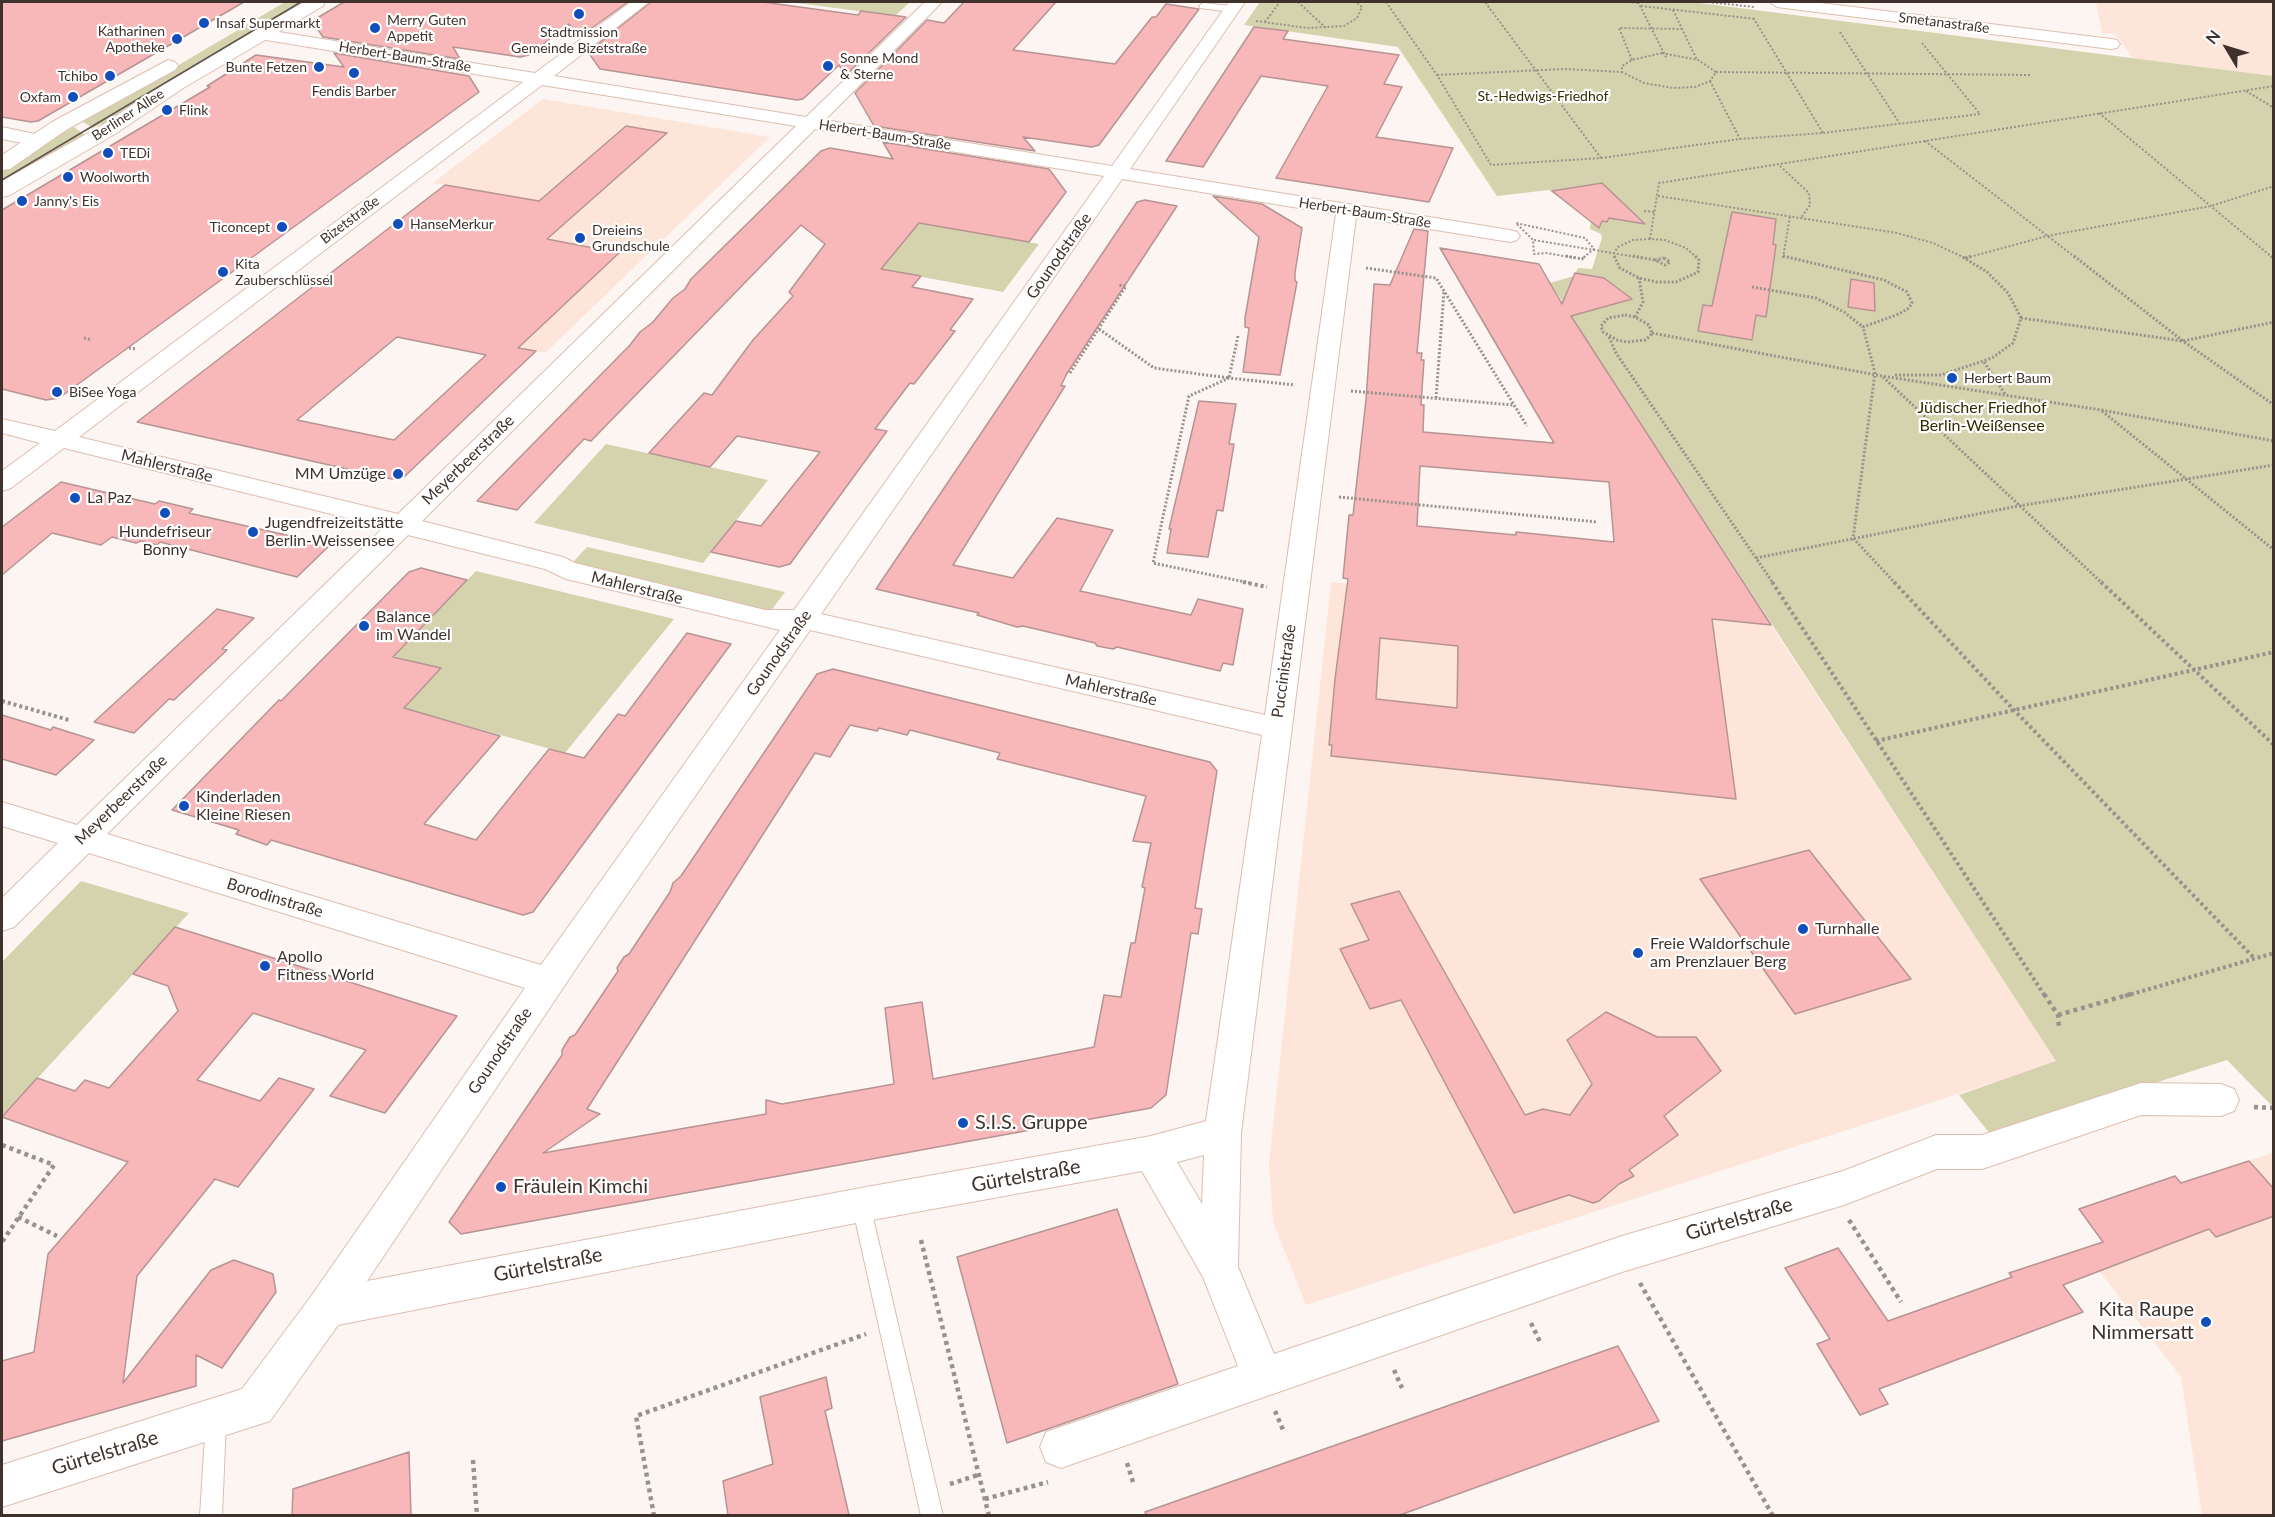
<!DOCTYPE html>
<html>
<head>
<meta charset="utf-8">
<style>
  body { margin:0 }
  #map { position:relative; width:2275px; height:1517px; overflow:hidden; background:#fcf5f2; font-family:Lato,sans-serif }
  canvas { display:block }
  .frame { position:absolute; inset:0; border:3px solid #3f322c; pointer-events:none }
  .north { position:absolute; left:2197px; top:18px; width:60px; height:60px; -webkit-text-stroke:4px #fff; paint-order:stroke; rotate:308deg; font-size:16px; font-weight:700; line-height:24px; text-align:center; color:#3f322c }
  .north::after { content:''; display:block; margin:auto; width:21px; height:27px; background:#3f322c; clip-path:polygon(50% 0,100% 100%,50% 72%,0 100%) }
</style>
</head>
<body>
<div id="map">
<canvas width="2275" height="1517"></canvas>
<div class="frame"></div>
<div class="north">N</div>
</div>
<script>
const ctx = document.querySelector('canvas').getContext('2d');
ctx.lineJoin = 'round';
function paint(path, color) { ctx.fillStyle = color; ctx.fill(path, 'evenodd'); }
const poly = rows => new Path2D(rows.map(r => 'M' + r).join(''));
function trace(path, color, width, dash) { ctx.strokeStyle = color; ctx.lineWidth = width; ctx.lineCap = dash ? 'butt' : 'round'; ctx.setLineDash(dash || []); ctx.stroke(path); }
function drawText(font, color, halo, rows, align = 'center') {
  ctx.font = font + ' Lato,sans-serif'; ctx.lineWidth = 4.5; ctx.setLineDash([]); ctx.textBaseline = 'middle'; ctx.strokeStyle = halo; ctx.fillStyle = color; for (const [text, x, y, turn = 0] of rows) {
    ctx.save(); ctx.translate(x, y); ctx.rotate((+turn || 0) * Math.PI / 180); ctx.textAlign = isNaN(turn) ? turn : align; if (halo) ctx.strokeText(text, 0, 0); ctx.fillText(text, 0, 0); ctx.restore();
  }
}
paint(poly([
  [2096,2,2273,2,2273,76,2133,58,2115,34,2102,33],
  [543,99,770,137,545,353,411,326,508,196,433,183],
  [1331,582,1771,625,2057,1062,1306,1305,1273,1222,1269,1164],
  [2273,1153,2273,1515,2202,1515,2181,1377,2096,1267,2086,1247,2103,1242,2079,1209,2175,1176,2181,1182]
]), '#fee5d9');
paint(poly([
  [285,2,307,2,106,125,101,124,93,128,80,120,135,91],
  [790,2,910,2,895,16],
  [1260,2,1692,2,2273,76,2273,1107,2227,1060,1991,1135,1959,1095,2056,1061,1550,283,1574,276,1578,268,1592,269,1602,238,1601,234,1590,229,1591,221,1549,190,1497,196,1398,47,1244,25],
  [74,127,87,137,2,183,2,170,60,131,65,132],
  [919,223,1039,244,1003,292,858,265],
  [606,444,768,480,703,563,534,523],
  [587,547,785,592,764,620,563,573],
  [476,571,674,619,565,753,404,708,440,668,393,656],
  [81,881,189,913,2,1117,2,962]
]), '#d4d3ad');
const building = poly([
  [2,2,244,2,38,121,31,122,2,117,2,2],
  [344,2,628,2,578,38,569,24,529,55,520,57,453,47,460,59,323,37,312,21,344,2],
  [651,2,763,2,858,15,861,11,906,17,845,76,839,65,803,99,797,100,600,69,588,52,651,2],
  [964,2,1056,2,1013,50,1115,64,1152,17,1156,17,1166,4,1199,9,1099,145,1092,147,1023,137,1035,151,874,126,855,93,927,20,944,23,964,2],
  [1254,27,1288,31,1283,39,1399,55,1384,84,1402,87,1376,137,1453,148,1429,202,1276,178,1328,86,1261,76,1203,167,1166,161,1254,27],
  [334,53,469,76,479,92,59,398,46,400,2,389,2,210,210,87,207,86,256,55,344,67,334,53],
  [626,126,667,133,547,239,619,253,518,348,536,351,404,477,392,479,137,422,445,185,539,201,626,126],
  [397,337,486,355,394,440,297,420,397,337],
  [883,142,1049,169,1066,192,1029,242,919,223,881,269,921,276,912,287,973,299,950,330,955,331,914,384,910,383,875,429,887,431,790,564,779,567,711,552,736,521,761,526,820,452,737,436,710,467,649,453,704,393,712,395,753,340,793,296,789,292,825,244,801,225,591,441,584,439,517,510,477,501,630,345,640,332,653,322,673,298,685,289,691,279,821,151,830,148,893,159,883,142],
  [1602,183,1645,224,1609,218,1607,222,1602,221,1599,228,1552,191,1602,183],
  [1213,196,1262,204,1302,228,1295,273,1295,281,1297,282,1280,375,1243,372,1249,328,1245,327,1245,318,1259,237,1213,196],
  [1145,200,1177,206,1066,375,1061,386,1065,386,953,565,1013,578,1057,518,1113,530,1080,591,1191,615,1198,599,1243,609,1233,665,1223,663,1220,671,1117,647,1113,649,1097,646,1095,643,1023,626,1017,627,977,615,979,613,876,589,1137,202,1145,200],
  [1732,212,1776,219,1773,244,1776,245,1766,317,1756,315,1752,340,1698,331,1703,305,1712,306,1732,212],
  [1414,229,1428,231,1417,353,1422,353,1421,360,1424,360,1421,405,1424,405,1423,432,1554,443,1440,248,1539,264,1562,304,1575,273,1604,278,1632,299,1571,316,1771,625,1712,619,1736,799,1331,756,1332,745,1329,745,1335,679,1348,579,1343,578,1349,515,1353,515,1366,400,1374,284,1390,285,1414,229],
  [1420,466,1609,482,1614,542,1516,532,1516,535,1417,526,1420,466],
  [1380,638,1458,646,1457,708,1376,699,1380,638],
  [1851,279,1874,283,1875,311,1848,307,1851,279],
  [1199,401,1236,404,1229,444,1234,444,1223,511,1217,510,1208,557,1167,553,1171,529,1169,529,1199,401],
  [61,482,155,504,159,501,193,509,189,513,330,545,297,577,160,542,157,545,141,541,136,543,112,537,101,545,52,533,2,575,2,527,61,482],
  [421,568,467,580,393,657,441,668,404,708,500,736,424,824,476,840,549,749,584,758,618,714,625,716,687,633,731,644,533,912,523,915,271,840,267,845,236,834,239,830,172,810,279,700,281,701,409,572,421,568],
  [217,609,254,618,222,649,227,650,174,700,169,699,134,733,94,722,217,609],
  [833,669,1210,762,1217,771,1195,908,1202,909,1198,934,1191,933,1166,1095,1151,1108,461,1234,449,1222,562,1055,562,1050,570,1037,575,1035,618,971,617,968,624,957,629,954,670,892,673,883,681,876,817,674,833,669],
  [850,725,877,731,879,728,907,735,910,730,1000,753,997,759,1146,796,1133,841,1151,843,1142,887,1145,888,1135,943,1131,943,1121,997,1104,995,1094,1047,933,1079,922,1002,885,1008,894,1084,782,1104,766,1100,766,1114,543,1153,600,1114,587,1109,815,753,830,757,850,725],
  [2,715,51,730,53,727,94,740,56,775,2,759,2,715],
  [1809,850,1911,979,1795,1014,1700,879,1809,850],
  [1399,891,1525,1115,1543,1109,1570,1115,1592,1084,1567,1040,1606,1012,1657,1037,1696,1037,1721,1071,1664,1116,1678,1135,1629,1170,1634,1176,1619,1184,1599,1201,1593,1203,1569,1195,1514,1213,1401,1000,1370,1009,1340,949,1369,940,1351,904,1399,891],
  [175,927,457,1016,385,1113,330,1096,366,1050,253,1013,197,1080,260,1101,279,1078,314,1089,238,1187,215,1179,137,1276,123,1383,211,1270,234,1260,273,1274,276,1292,222,1368,196,1355,196,1386,2,1441,2,1361,34,1352,48,1254,128,1162,2,1117,37,1078,75,1091,85,1080,109,1088,178,1011,168,986,133,974,175,927],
  [2249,1161,2274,1189,2274,1216,2216,1237,2209,1229,2063,1285,2083,1312,1879,1389,1888,1404,1860,1415,1817,1344,1830,1339,1785,1268,1838,1248,1888,1321,2012,1277,2009,1273,2103,1242,2079,1209,2175,1176,2181,1183,2249,1161],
  [1117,1209,1178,1384,1007,1443,957,1257,1117,1209],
  [1618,1346,1659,1421,1400,1515,1146,1515,1145,1512,1618,1346],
  [826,1377,832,1408,825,1411,849,1515,728,1515,723,1481,773,1464,760,1397,826,1377],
  [409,1452,411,1515,292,1515,293,1489,409,1452]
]);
paint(building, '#f8b7b8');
trace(building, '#b79494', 1.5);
const lane = poly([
  [1203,3,1232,6,1236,9,1232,12,1200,8,1199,6,1203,3],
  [861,1196,868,1199,870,1205,943,1516,921,1516,852,1205,854,1199,861,1196],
  [216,1410,223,1413,226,1420,222,1516,200,1516,206,1420,209,1413,216,1410]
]);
const street = poly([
  [631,2,649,2,554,76,806,117,925,2,942,2,825,120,1112,166,1229,2,1245,2,1130,169,1510,230,1517,232,1520,236,1517,240,1510,242,1356,217,1241,1133,1238,1267,1274,1354,1622,1236,1843,1171,1936,1135,1982,1135,2141,1083,2221,1084,2234,1089,2239,1100,2234,1111,2221,1116,2141,1115,1982,1169,1937,1169,1844,1205,1622,1272,1061,1468,1046,1462,1040,1447,1046,1432,1238,1366,1203,1277,1142,1171,861,1222,338,1325,270,1421,2,1507,2,1465,242,1389,312,1295,525,988,89,853,14,927,2,931,2,898,58,843,2,826,2,802,77,825,384,527,64,448,11,488,2,491,2,471,40,443,2,433,2,419,55,431,523,82,260,39,254,38,251,34,254,30,260,29,535,73,631,2],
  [542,85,796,126,398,514,79,437,542,85],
  [815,129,1104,176,794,610,765,610,575,563,563,557,422,521,815,129],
  [1122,179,1336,214,1265,715,821,614,1122,179],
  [408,535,545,569,566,579,780,630,541,965,107,834,408,535],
  [810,630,1262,735,1206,1121,1151,1136,861,1188,367,1281,581,961,810,630],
  [1204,1155,1202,1204,1177,1162,1204,1155],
  [1769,2,1813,2,2111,39,2117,40,2120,44,2117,48,2111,49,1777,7,1769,2],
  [2,127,44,136,47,140,44,144,37,146,2,139,2,127]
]);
const primary = poly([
  [304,2,325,2,323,6,185,87,115,134,10,195,2,197,2,181,101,126,171,79,304,2],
  [168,60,175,62,178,66,175,70,66,130,10,169,2,170,2,155,52,122,168,60]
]);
trace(lane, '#debeae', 2);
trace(street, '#debeae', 2);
trace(primary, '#debeae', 2);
trace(poly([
  [1298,2,1326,28],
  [1386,2,1437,75,1491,165,1601,158,1485,2],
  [1628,2,1638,3],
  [1638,2,1667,59],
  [1708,2,1754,7],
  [1641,6,1756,19],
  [1673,10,1697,60],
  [1256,21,1307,28,1344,26,1357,18,1362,7,1356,2],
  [1265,22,1280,2],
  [1840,32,1900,124],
  [1662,53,1698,60,1716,72,1710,81,1695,87,1673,88,1644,83,1622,72,1622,66,1632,60,1662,53],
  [1632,60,1619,28,1683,29],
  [1716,72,2031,75],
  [1437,75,1564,69,1622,72],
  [1710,81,1740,139],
  [2246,91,2274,108],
  [2099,113,2273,258],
  [1823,133,1980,114,1922,43],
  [1925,141,2076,258],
  [1601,158,1740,139,1823,133,1754,19],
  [1780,166,1809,193,1810,205,1801,218],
  [1658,196,1897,233,1933,243,1965,258],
  [1644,211,1655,212],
  [1650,239,1659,183,2274,86],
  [1534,240,1642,258],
  [1575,258,1546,253,1534,254,1533,240,1516,223,1585,238,1594,249,1583,258],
  [1615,258,1614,253,1618,247,1633,240,1650,239,1665,240,1686,248,1697,258],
  [1783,258,1790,216],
  [1966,258,2047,236,2211,206,2274,186]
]), '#9b918c', 2, [2, 2]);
trace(poly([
  [1566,256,1582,259,1585,256],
  [1614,256,1620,268,1639,278,1657,282,1676,282,1698,272,1699,260,1695,256],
  [1633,256,1655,260],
  [1783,256,1884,280,1907,292,1912,303,1909,308,1899,314,1863,327,1875,373,1853,538,1895,583],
  [2074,256,2183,341,2274,405],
  [2271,256,2274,259],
  [1664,258,1670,262,1665,265,1655,260,1664,258],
  [1965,258,1971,256],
  [1366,268,1436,278,1527,426],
  [1752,287,1816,298,1844,312,1863,327],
  [1625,315,1635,317,1649,325,1652,333,1650,336,1645,340,1627,342,1617,340,1603,332,1601,326,1608,318,1625,315],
  [1635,317,1643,302,1639,278],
  [2021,318,2183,341,2274,322],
  [1099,329,1154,368,1229,378,1238,336],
  [1652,333,1882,376,2101,410,2274,441],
  [1609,337,1616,353,1773,583],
  [84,338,92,340],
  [129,348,137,349],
  [1984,362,2005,394],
  [1070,373,1126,286,1118,285],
  [1895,375,1941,375,1992,358,2013,343,2021,318,2008,293,1987,272,1961,256],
  [1883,377,2102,583],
  [1351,391,1513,405],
  [1436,398,1444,291],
  [2102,411,2274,550],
  [1339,497,1597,522],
  [1756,558,2018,506,2274,465],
  [1250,583,1153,563,1189,396,1229,378,1295,385]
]), '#9b918c', 3, [2, 2]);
trace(poly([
  [1243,582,1267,587],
  [1772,582,2045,996],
  [1894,582,2014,710,2255,959],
  [2101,582,2274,745],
  [2,701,69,720],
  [1876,741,2274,652],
  [2125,996,2274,953]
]), '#9b918c', 4, [3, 3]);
trace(poly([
  [2044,994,2058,1015,2059,1028],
  [2058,1015,2131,994],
  [2254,1107,2274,1108],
  [2,1145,54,1165,2,1242],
  [18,1217,57,1236],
  [1849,1220,1901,1302],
  [921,1240,989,1516],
  [1640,1283,1773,1516],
  [1531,1323,1541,1344],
  [1394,1370,1402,1388],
  [1275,1411,1284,1432],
  [473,1460,477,1516],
  [1127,1463,1133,1482],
  [950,1484,978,1475],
  [985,1499,1048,1482],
  [654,1516,636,1416,866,1334]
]), '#9b918c', 4.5, [4, 4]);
paint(lane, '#fff');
paint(street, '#fff');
paint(primary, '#fff');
trace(poly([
  [2,180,301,2]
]), '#60544e', 1.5);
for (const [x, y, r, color] of [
  [579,14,6,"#124eba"],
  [204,23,6,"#124eba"],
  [375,28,6,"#124eba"],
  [177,39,6,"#124eba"],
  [828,66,6,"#124eba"],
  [319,67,6,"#124eba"],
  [354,73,6,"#124eba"],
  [110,76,6,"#124eba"],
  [73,97,6,"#124eba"],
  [167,110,6,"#124eba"],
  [108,153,6,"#124eba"],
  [68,177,6,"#124eba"],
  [22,201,6,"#124eba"],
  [398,224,6,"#124eba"],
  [282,227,6,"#124eba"],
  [580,238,6,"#124eba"],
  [223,272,6,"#124eba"],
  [1952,378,6,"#124eba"],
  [57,392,6,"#124eba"],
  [398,474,6,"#124eba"],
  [75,498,6,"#124eba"],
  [165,513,6,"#124eba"],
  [253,532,6,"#124eba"],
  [364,626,6,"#124eba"],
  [184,806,6,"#124eba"],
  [1803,929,6,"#124eba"],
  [1638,953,6,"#124eba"],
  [265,966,6,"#124eba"],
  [963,1123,6,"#124eba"],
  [501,1187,6,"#124eba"],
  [2206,1322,6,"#124eba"]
]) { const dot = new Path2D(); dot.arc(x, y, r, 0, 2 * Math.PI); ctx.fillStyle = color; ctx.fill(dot); trace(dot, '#fff', 2); }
drawText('14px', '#3f322c', '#fff', [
  ["Merry Guten",387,20],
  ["Appetit",387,36],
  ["Insaf Supermarkt",216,23],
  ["Katharinen",165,31,"right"],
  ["Apotheke",165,47,"right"],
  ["Stadtmission",579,32,"center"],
  ["Gemeinde Bizetstraße",579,48,"center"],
  ["Sonne Mond",840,58],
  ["& Sterne",840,74],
  ["Bunte Fetzen",307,67,"right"],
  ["Tchibo",98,76,"right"],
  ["Fendis Barber",354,91,"center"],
  ["Oxfam",61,97,"right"],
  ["Flink",179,110],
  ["TEDi",120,153],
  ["Woolworth",80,177],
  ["Janny's Eis",34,201],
  ["HanseMerkur",410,224],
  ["Ticoncept",270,227,"right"],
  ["Dreieins",592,230],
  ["Grundschule",592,246],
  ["Kita",235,264],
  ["Zauberschlüssel",235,280],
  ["Herbert Baum",1964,378],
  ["BiSee Yoga",69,392]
], 'left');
drawText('14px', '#3f322c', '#fff', [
  ["Smetanastraße",1944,23,7],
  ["Herbert-Baum-Straße",405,57,9],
  ["Berliner Allee",128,115,-33],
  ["Herbert-Baum-Straße",885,135,9],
  ["Herbert-Baum-Straße",1365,213,9],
  ["Bizetstraße",350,220,-37]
]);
drawText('14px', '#302d00', '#fff', [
  ["St.-Hedwigs-Friedhof",1543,96]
]);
drawText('16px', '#3f322c', '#fff', [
  ["Gounodstraße",1059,256,-55],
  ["Meyerbeerstraße",468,460,-44],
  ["Mahlerstraße",167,466,14],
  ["Mahlerstraße",637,588,14],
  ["Gounodstraße",779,653,-55],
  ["Puccinistraße",1284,671,-82],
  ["Mahlerstraße",1111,690,13],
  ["Meyerbeerstraße",121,800,-44],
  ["Borodinstraße",275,898,17],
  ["Gounodstraße",500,1051,-56]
]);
drawText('16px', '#302d00', '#fff', [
  ["Jüdischer Friedhof",1982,408],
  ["Berlin-Weißensee",1982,426]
]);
drawText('16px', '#3f322c', '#fff', [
  ["MM Umzüge",386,474,"right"],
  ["La Paz",87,498],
  ["Jugendfreizeitstätte",265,523],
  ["Berlin-Weissensee",265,541],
  ["Hundefriseur",165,532,"center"],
  ["Bonny",165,550,"center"],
  ["Balance",376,617],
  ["im Wandel",376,635],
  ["Kinderladen",196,797],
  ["Kleine Riesen",196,815],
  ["Turnhalle",1815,929],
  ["Freie Waldorfschule",1650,944],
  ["am Prenzlauer Berg",1650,962],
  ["Apollo",277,957],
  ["Fitness World",277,975]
], 'left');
drawText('20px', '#3f322c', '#fff', [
  ["S.I.S. Gruppe",975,1123],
  ["Fräulein Kimchi",513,1187],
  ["Kita Raupe",2194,1310,"right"],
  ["Nimmersatt",2194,1333,"right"]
], 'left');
drawText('20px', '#3f322c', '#fff', [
  ["Gürtelstraße",1026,1176,-10],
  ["Gürtelstraße",1739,1219,-16],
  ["Gürtelstraße",548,1265,-11],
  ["Gürtelstraße",105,1453,-17]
]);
</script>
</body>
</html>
